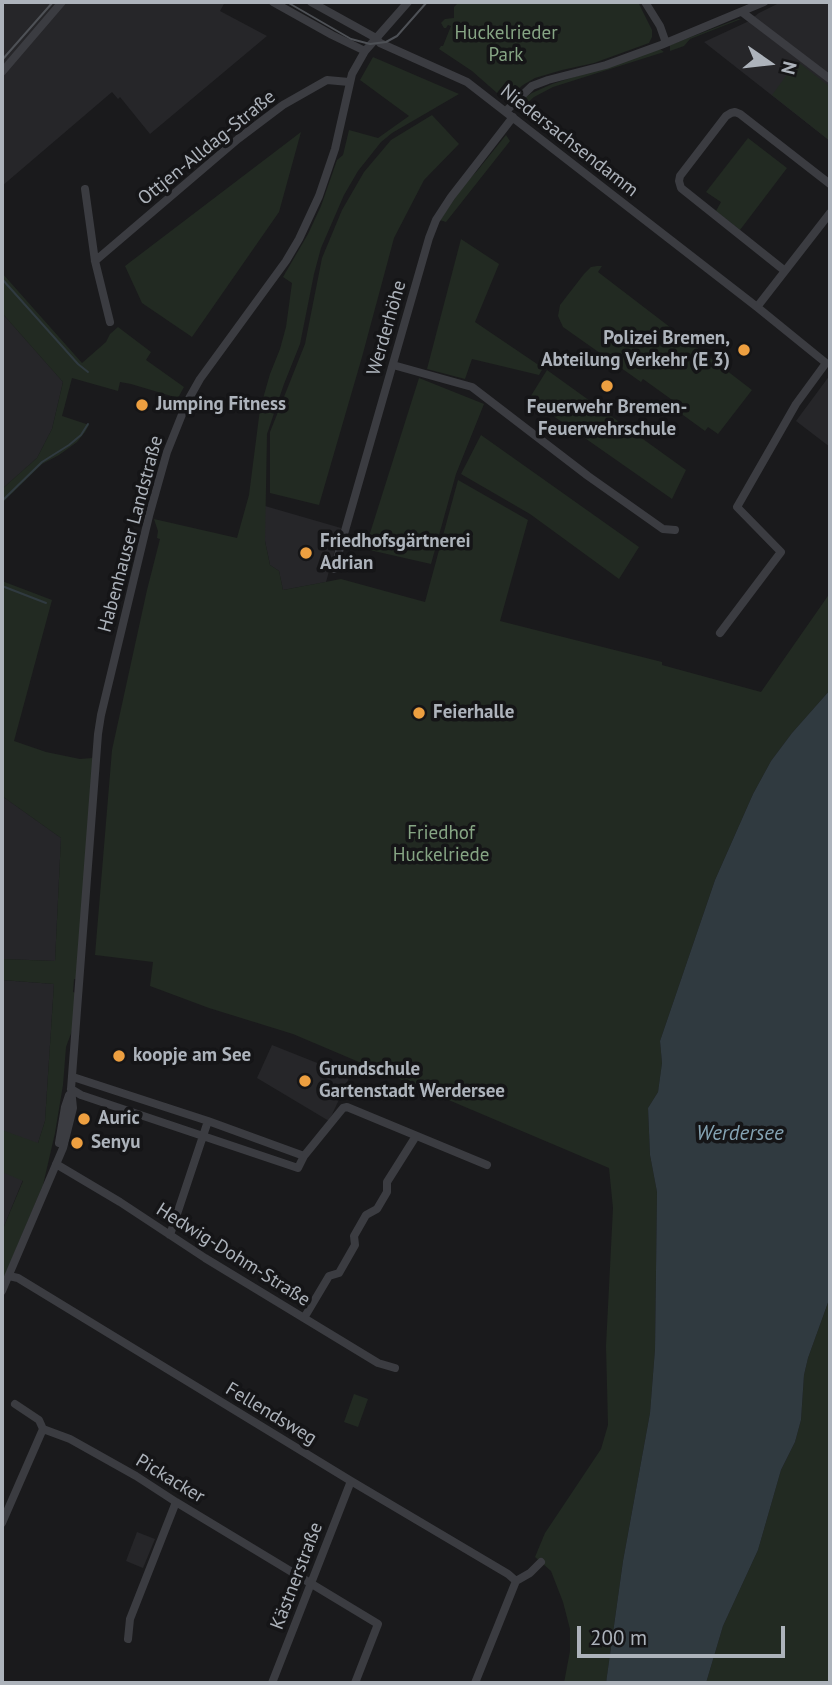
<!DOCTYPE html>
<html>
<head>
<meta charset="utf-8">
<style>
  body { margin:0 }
  #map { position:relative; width:832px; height:1685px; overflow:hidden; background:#1a1a1c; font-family:"PT Sans",sans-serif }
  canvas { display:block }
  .frame { position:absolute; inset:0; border:4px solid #adb3bb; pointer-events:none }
  .north { position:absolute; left:734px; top:28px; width:70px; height:70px; -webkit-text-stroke:5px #151517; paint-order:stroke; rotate:104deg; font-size:19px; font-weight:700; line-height:28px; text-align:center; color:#adb3bb }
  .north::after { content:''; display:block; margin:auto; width:24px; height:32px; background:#adb3bb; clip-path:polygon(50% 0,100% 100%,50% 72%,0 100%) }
  .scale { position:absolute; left:577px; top:1626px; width:208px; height:32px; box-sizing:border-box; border:4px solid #adb3bb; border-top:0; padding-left:9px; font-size:21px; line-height:24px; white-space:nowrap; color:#adb3bb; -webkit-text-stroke:5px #151517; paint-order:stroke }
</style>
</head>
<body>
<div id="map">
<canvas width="832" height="1685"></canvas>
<div class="frame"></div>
<div class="north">N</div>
<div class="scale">200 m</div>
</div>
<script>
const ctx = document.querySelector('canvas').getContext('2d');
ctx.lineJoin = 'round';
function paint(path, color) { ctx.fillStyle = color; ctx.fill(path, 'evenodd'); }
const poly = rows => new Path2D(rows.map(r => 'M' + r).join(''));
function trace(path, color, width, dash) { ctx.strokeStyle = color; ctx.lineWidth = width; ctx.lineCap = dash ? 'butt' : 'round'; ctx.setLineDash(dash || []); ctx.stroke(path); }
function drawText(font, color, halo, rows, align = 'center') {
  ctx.font = font + ' "PT Sans",sans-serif'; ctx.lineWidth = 7; ctx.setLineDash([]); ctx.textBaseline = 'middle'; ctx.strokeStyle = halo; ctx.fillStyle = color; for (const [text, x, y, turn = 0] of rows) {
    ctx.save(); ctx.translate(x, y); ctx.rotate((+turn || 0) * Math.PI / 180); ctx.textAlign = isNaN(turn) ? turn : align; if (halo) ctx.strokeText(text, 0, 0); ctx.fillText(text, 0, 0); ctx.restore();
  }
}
paint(poly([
  [2,2,225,2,220,11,267,36,150,134,120,97,118,99,112,92,2,186],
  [781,2,830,2,830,141,704,42,747,22,759,13],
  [2,313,63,382,52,429,37,458,2,489],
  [830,375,830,447,796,421],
  [265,506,341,528,326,582,283,590,279,571,270,565,265,541],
  [2,796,61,838,55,961,2,959],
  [2,980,54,984,45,1121,38,1143,2,1231],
  [272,1045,350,1076,329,1121,257,1078],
  [137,1532,155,1539,143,1568,126,1561]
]), '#262629');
paint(poly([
  [459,2,638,2,652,30,652,37,649,43,594,63,562,70,535,78,523,85,505,100,472,71,439,49,441,46,443,46,451,26,448,25,446,28,444,28,441,23,445,19,454,18,454,7],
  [738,19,741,19,690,39,684,46,670,51,670,45],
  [660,49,664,52,553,87,534,97,524,106,519,108,517,106,521,100,532,93,552,84],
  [373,57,459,94,392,133,381,142,358,171,344,195,321,248,314,274,300,344,284,384,267,434,265,541,270,565,279,571,283,590,341,579,425,602,458,480,528,520,500,621,662,662,662,665,761,692,830,593,830,690,792,733,771,761,753,794,715,880,660,1041,662,1063,658,1092,648,1108,650,1155,657,1192,655,1349,650,1413,623,1561,606,1683,564,1683,570,1651,570,1629,563,1602,551,1571,535,1557,545,1533,601,1449,608,1425,606,1346,613,1208,609,1168,293,1034,209,1008,150,986,153,962,95,955,112,750,147,590,160,539,157,538,158,531,154,519,237,538,249,495,260,409,270,374,280,349,286,327,292,283,283,277,308,234,321,206,337,160,343,155,349,130,378,138,409,116,360,80],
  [797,61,830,87,830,141,772,95],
  [432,115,459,144,424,180,394,238,362,357,319,505,270,493,270,432,305,344,322,258,342,210,364,172,391,140],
  [301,132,279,212,192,337,142,303,125,266],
  [506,135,510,141,446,222,440,220,466,182,477,171],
  [748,138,787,168,740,230,716,211,721,202,706,192],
  [461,239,499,264,475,322,543,368,539,375,472,359,465,379,427,369],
  [597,266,602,266,598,272,752,390,718,434,708,427,705,431,672,407,675,402,643,379,641,382,563,327,558,316,560,305,584,274,591,267],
  [2,273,82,363,106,342,110,334,118,327,151,352,146,360,184,387,178,398,131,384,120,382,118,391,72,378,62,416,89,425,85,432,77,442,59,455,42,464,2,503,2,489,37,458,52,429,63,382,2,313],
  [547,370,686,470,672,499,529,399],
  [419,378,484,404,456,474,431,564,365,549],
  [481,435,639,547,619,579,530,514,461,474],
  [2,581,52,600,14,741,46,752,80,759,93,758,77,979,74,979,73,992,76,993,73,1028,66,1047,63,1085,55,1133,43,1185,2,1282,2,1231,23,1181,2,1172,2,1130,38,1143,45,1121,54,984,2,980,2,959,55,961,61,838,2,796],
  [830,1297,830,1683,706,1683,723,1626,758,1550,781,1470,795,1442,801,1420,804,1375,808,1358],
  [354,1394,368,1399,358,1427,344,1422]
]), '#222a22');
paint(poly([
  [830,690,830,1297,808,1358,804,1375,801,1420,795,1442,781,1470,758,1550,723,1626,706,1683,606,1683,623,1561,650,1413,655,1349,657,1192,650,1155,648,1108,658,1092,662,1063,660,1041,715,880,753,794,771,761,792,733]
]), '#303a40');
trace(poly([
  [2,279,78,364,88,372],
  [2,501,42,462,69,445,81,435,88,424],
  [2,586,46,603]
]), '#303a40', 2);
trace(poly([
  [273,2,332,35,365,51],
  [311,2,376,38,380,43,467,82,757,307,826,363,796,404,737,507,781,552,720,633],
  [645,2,660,26,666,43],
  [742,12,830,79],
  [2,72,62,2],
  [506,111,532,86,548,80,606,65,661,45,764,2],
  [85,189,95,261,110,322],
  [95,261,238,139,283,105,327,80,349,82],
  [785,271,681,188,679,181,680,176,726,116,731,113,735,112,740,114,830,184],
  [757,307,830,213],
  [393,365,472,387,588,476,663,529,675,530],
  [334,569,429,238,436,220,451,197,513,117],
  [73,1077,208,1121,304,1156],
  [71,1089,81,1095,298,1168,304,1156,343,1108,347,1107,487,1165],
  [59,1143,65,1107,69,1095],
  [56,1164,120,1202,205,1258,378,1363,395,1368],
  [170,1235,208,1121],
  [9,1276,18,1278,351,1481,508,1574,516,1581],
  [2,1291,63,1148,73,1108,71,1089,98,734,101,715,149,516,167,452,187,402,200,379,286,261,299,239,319,196,335,149,352,74,365,51,408,2],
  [304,1318,329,1276,339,1273,355,1245,354,1236,366,1215,377,1209,387,1192,387,1182,416,1136],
  [15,1404,39,1420,43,1429,70,1439,136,1476,176,1502,378,1624,355,1683],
  [2,1523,43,1429],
  [128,1639,130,1619,176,1502],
  [272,1683,351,1481],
  [475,1683,516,1581,530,1573,541,1562]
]), '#3b3c41', 8);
trace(poly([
  [287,2,351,39,370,44,386,42,397,36,427,2],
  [2,60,53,2]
]), '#4e5156', 2);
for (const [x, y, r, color] of [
  [744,350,7,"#ed9f40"],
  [607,386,7,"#ed9f40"],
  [142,405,7,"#ed9f40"],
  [306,553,7,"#ed9f40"],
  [419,713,7,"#ed9f40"],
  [119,1056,7,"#ed9f40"],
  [305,1081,7,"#ed9f40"],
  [84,1119,7,"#ed9f40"],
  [77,1143,7,"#ed9f40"]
]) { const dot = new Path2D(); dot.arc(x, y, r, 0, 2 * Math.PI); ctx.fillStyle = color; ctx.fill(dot); trace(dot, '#151517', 2.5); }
drawText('19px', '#86a584', '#151517', [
  ["Huckelrieder",506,34],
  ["Park",506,56],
  ["Friedhof",441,834],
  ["Huckelriede",441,856]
]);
drawText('19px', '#adb3bb', '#151517', [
  ["Niedersachsendamm",569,141,38],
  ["Ottjen-Alldag-Straße",207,148,-39],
  ["Werderhöhe",387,328,-74],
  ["Habenhauser Landstraße",131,534,-75],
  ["Hedwig-Dohm-Straße",233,1255,32],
  ["Fellendsweg",271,1414,31],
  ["Pickacker",170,1479,31],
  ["Kästnerstraße",297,1576,-69]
]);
drawText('bold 19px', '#adb3bb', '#151517', [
  ["Polizei Bremen,",730,339,"right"],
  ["Abteilung Verkehr (E 3)",730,361,"right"],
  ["Jumping Fitness",156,405],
  ["Feuerwehr Bremen-",607,408,"center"],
  ["Feuerwehrschule",607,430,"center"],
  ["Friedhofsgärtnerei",320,542],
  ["Adrian",320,564],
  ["Feierhalle",433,713],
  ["koopje am See",133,1056],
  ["Grundschule",319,1070],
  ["Gartenstadt Werdersee",319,1092],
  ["Auric",98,1119],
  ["Senyu",91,1143]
], 'left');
drawText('italic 21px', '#85a4b4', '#151517', [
  ["Werdersee",740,1134]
]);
</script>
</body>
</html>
